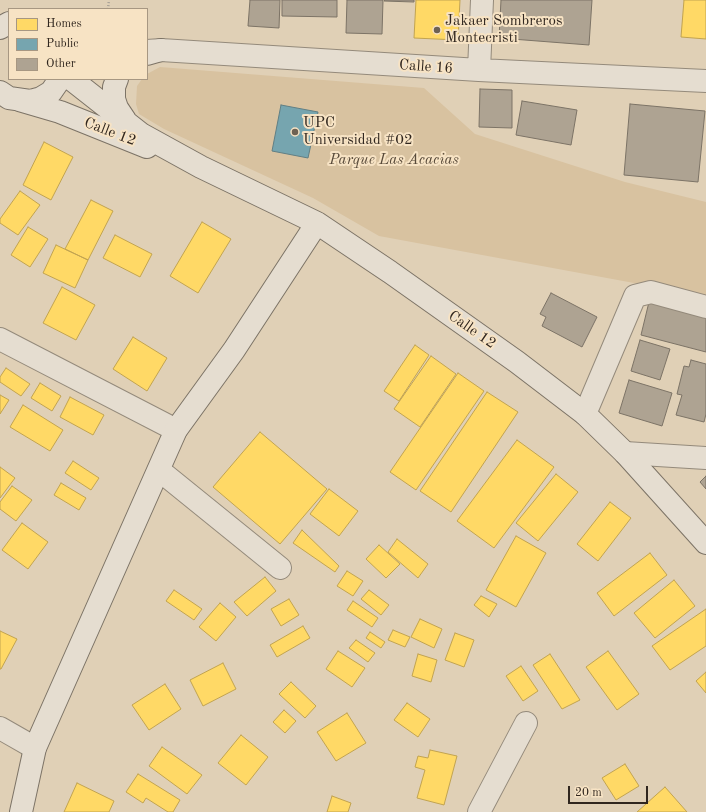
<!DOCTYPE html>
<html>
<head>
<meta charset="utf-8">
<style>
  body { margin:0 }
  #map { position:relative; width:706px; height:812px; overflow:hidden; background:#e0d0b6; font-family:"Old Standard TT",serif }
  canvas { display:block }
  .legend { position:absolute; left:8px; top:8px; width:140px; height:72px; box-sizing:border-box; background:#f7e3c4; border:1px solid #a79782; margin:0; padding:5px 7px; list-style:none; font-size:12px; color:#30261e }
  .legend li { display:flex; align-items:center; gap:8px; height:20px }
  .legend b { width:20px; border:1px solid #a79782 }
  .scale { position:absolute; left:568px; top:786px; width:80px; height:18px; box-sizing:border-box; border:2px solid #30261e; border-top:0; padding-left:5px; font-size:12px; line-height:14px; white-space:nowrap; color:#30261e; -webkit-text-stroke:3px #f7e3c4; paint-order:stroke }
</style>
</head>
<body>
<div id="map">
<canvas width="706" height="812"></canvas>
<ul class="legend">
<li><b style="height:11px;background:#ffd966"></b>Homes</li>
<li><b style="height:11px;background:#76a5af"></b>Public</li>
<li><b style="height:11px;background:#aea392"></b>Other</li>
</ul>
<div class="scale">20 m</div>
</div>
<script>
const ctx = document.querySelector('canvas').getContext('2d');
ctx.lineJoin = 'round';
function paint(path, color) { ctx.fillStyle = color; ctx.fill(path, 'evenodd'); }
const poly = rows => new Path2D(rows.map(r => 'M' + r).join(''));
function trace(path, color, width, dash) { ctx.strokeStyle = color; ctx.lineWidth = width; ctx.lineCap = dash ? 'butt' : 'round'; ctx.setLineDash(dash || []); ctx.stroke(path); }
function drawText(font, color, halo, rows, align = 'center') {
  ctx.font = font + ' "Old Standard TT",serif'; ctx.lineWidth = 4; ctx.setLineDash([]); ctx.textBaseline = 'middle'; ctx.strokeStyle = halo; ctx.fillStyle = color; for (const [text, x, y, turn = 0] of rows) {
    ctx.save(); ctx.translate(x, y); ctx.rotate((+turn || 0) * Math.PI / 180); ctx.textAlign = isNaN(turn) ? turn : align; if (halo) ctx.strokeText(text, 0, 0); ctx.fillText(text, 0, 0); ctx.restore();
  }
}
paint(poly([
  [160,67,424,88,475,134,625,182,706,202,706,298,634,283,379,236,313,198,164,129,139,114,136,104,137,86,142,79,147,79,147,74]
]), '#d8c2a0');
const homes = poly([
  [416,0,460,0,458,40,414,38,416,0],
  [684,0,706,0,706,39,681,37,684,0],
  [44,142,73,157,51,200,23,185,44,142],
  [20,191,40,205,18,235,0,223,0,219,20,191],
  [91,200,113,211,88,260,65,249,91,200],
  [202,222,231,239,198,293,170,276,202,222],
  [28,227,48,239,30,267,11,255,28,227],
  [115,235,152,254,140,277,103,258,115,235],
  [56,245,88,260,75,288,43,273,56,245],
  [62,287,95,305,76,340,43,323,62,287],
  [133,337,167,358,147,391,113,369,133,337],
  [415,345,429,355,399,401,384,391,415,345],
  [431,356,456,374,420,427,394,409,431,356],
  [6,368,30,384,21,396,0,382,0,377,6,368],
  [458,373,484,391,416,490,390,472,458,373],
  [40,383,61,396,52,411,31,398,40,383],
  [487,392,518,412,451,512,420,491,487,392],
  [0,395,9,400,0,414,0,395],
  [70,397,104,415,93,435,60,417,70,397],
  [23,405,63,430,50,451,10,427,23,405],
  [260,432,327,489,280,544,213,487,260,432],
  [517,440,554,467,494,548,457,521,517,440],
  [73,461,99,478,91,490,65,473,73,461],
  [0,467,15,478,0,498,0,467],
  [556,474,578,492,538,541,516,523,556,474],
  [61,483,86,498,79,510,54,495,61,483],
  [12,486,32,500,16,521,0,509,0,502,12,486],
  [329,489,358,511,339,536,310,514,329,489],
  [610,502,631,518,598,561,577,544,610,502],
  [22,523,48,542,28,569,2,550,22,523],
  [302,530,339,566,335,572,293,543,302,530],
  [516,536,546,553,516,607,486,590,516,536],
  [397,539,428,564,418,578,388,552,397,539],
  [379,545,400,564,386,578,366,559,379,545],
  [650,553,667,575,614,616,597,593,650,553],
  [347,571,363,581,353,596,337,586,347,571],
  [265,577,276,591,247,616,234,602,265,577],
  [674,580,695,606,655,638,634,613,674,580],
  [174,590,202,609,194,620,166,601,174,590],
  [369,590,389,605,381,615,361,599,369,590],
  [481,596,497,604,489,617,474,605,481,596],
  [289,599,299,615,281,626,271,609,289,599],
  [353,601,378,618,372,627,347,610,353,601],
  [220,603,236,617,216,641,199,627,220,603],
  [706,609,706,646,670,670,652,646,706,609],
  [420,619,442,629,434,648,411,637,420,619],
  [303,626,310,638,277,657,270,645,303,626],
  [393,630,410,637,405,647,388,640,393,630],
  [0,631,17,639,1,669,0,669,0,631],
  [370,632,385,642,381,648,366,638,370,632],
  [455,633,474,640,464,667,445,660,455,633],
  [356,640,375,653,368,662,349,648,356,640],
  [338,651,365,668,352,687,326,669,338,651],
  [608,651,639,694,617,710,586,667,608,651],
  [418,654,437,660,431,682,412,676,418,654],
  [550,654,580,700,562,709,533,665,550,654],
  [223,663,236,689,203,706,190,680,223,663],
  [521,666,538,691,523,701,506,676,521,666],
  [706,672,706,693,696,681,706,672],
  [291,682,316,706,305,718,279,694,291,682],
  [165,684,181,709,149,730,132,705,165,684],
  [407,703,430,719,418,737,394,720,407,703],
  [284,710,296,721,285,733,273,722,284,710],
  [347,713,366,743,336,761,317,732,347,713],
  [241,735,268,757,246,785,218,763,241,735],
  [162,747,202,775,187,794,149,766,162,747],
  [430,750,457,756,444,805,417,798,425,770,415,767,418,756,428,758,430,750],
  [625,764,639,786,616,800,602,778,625,764],
  [138,774,180,800,173,812,168,812,146,798,143,803,126,792,138,774],
  [77,783,114,801,109,812,64,812,77,783],
  [665,787,687,812,637,812,665,787],
  [332,796,351,803,348,812,327,812,332,796]
]);
paint(homes, '#ffd966');
trace(homes, '#c1a350', 1);
const public = poly([
  [281,105,318,112,308,158,272,151,281,105]
]);
paint(public, '#76a5af');
trace(public, '#617f84', 1);
const building = poly([
  [250,0,280,0,279,28,248,26,250,0],
  [282,0,337,0,337,17,282,16,282,0],
  [347,0,383,0,382,34,346,33,347,0],
  [385,0,414,0,414,2,384,1,385,0],
  [501,0,592,0,589,45,499,38,501,0],
  [480,89,512,90,512,128,479,127,480,89],
  [522,101,577,110,571,145,516,135,522,101],
  [630,104,705,111,698,182,624,175,630,104],
  [551,293,597,317,582,347,542,326,546,317,540,314,551,293],
  [649,302,706,317,706,352,641,335,649,302],
  [640,340,670,349,660,380,631,371,640,340],
  [691,360,706,364,706,414,704,422,676,415,682,395,677,394,684,366,689,367,691,360],
  [629,380,672,393,662,426,619,413,629,380],
  [706,476,706,489,700,482,706,476]
]);
paint(building, '#aea392');
trace(building, '#7c7366', 1);
const street = poly([
  [147,51,161,50,479,70,706,81],
  [479,70,482,0],
  [0,339,176,430],
  [585,414,635,296,651,292,706,307],
  [625,453,706,458],
  [159,470,280,568],
  [0,728,35,748],
  [479,812,526,723]
]);
const secondary = poly([
  [0,28,9,23],
  [147,54,161,50],
  [71,79,141,134,201,167,317,223,390,272,517,362,585,414,625,453,706,543],
  [117,79,114,87,114,99,117,108,125,120],
  [0,92,9,98,30,101,41,98,51,92,60,79],
  [19,100,60,112,147,147],
  [21,812,35,748,176,430,234,350,317,223]
]);
trace(street, '#948a7b', 24);
trace(secondary, '#7c7366', 24);
trace(poly([
  [108,9,109,0]
]), '#a59e94', 2.5, [1, 2]);
trace(street, '#e5ddd0', 22);
trace(secondary, '#e5ddd0', 22);
for (const [x, y, r, color] of [
  [437,30,4,"#6e6253"],
  [295,132,4,"#6e6253"]
]) { const dot = new Path2D(); dot.arc(x, y, r, 0, 2 * Math.PI); ctx.fillStyle = color; ctx.fill(dot); trace(dot, '#f7e3c4', 1.5); }
drawText('15px', '#30261e', '#f7e3c4', [
  ["Jakaer Sombreros",445,21],
  ["Montecristi",445,38],
  ["UPC",303,123],
  ["Universidad #02",303,140]
], 'left');
drawText('15px', '#30261e', '#f7e3c4', [
  ["Calle 16",426,67,4],
  ["Calle 12",110,132,21],
  ["Calle 12",472,330,35]
]);
drawText('italic 15px', '#584a3a', '#f7e3c4', [
  ["Parque Las Acacias",394,160]
]);
</script>
</body>
</html>
